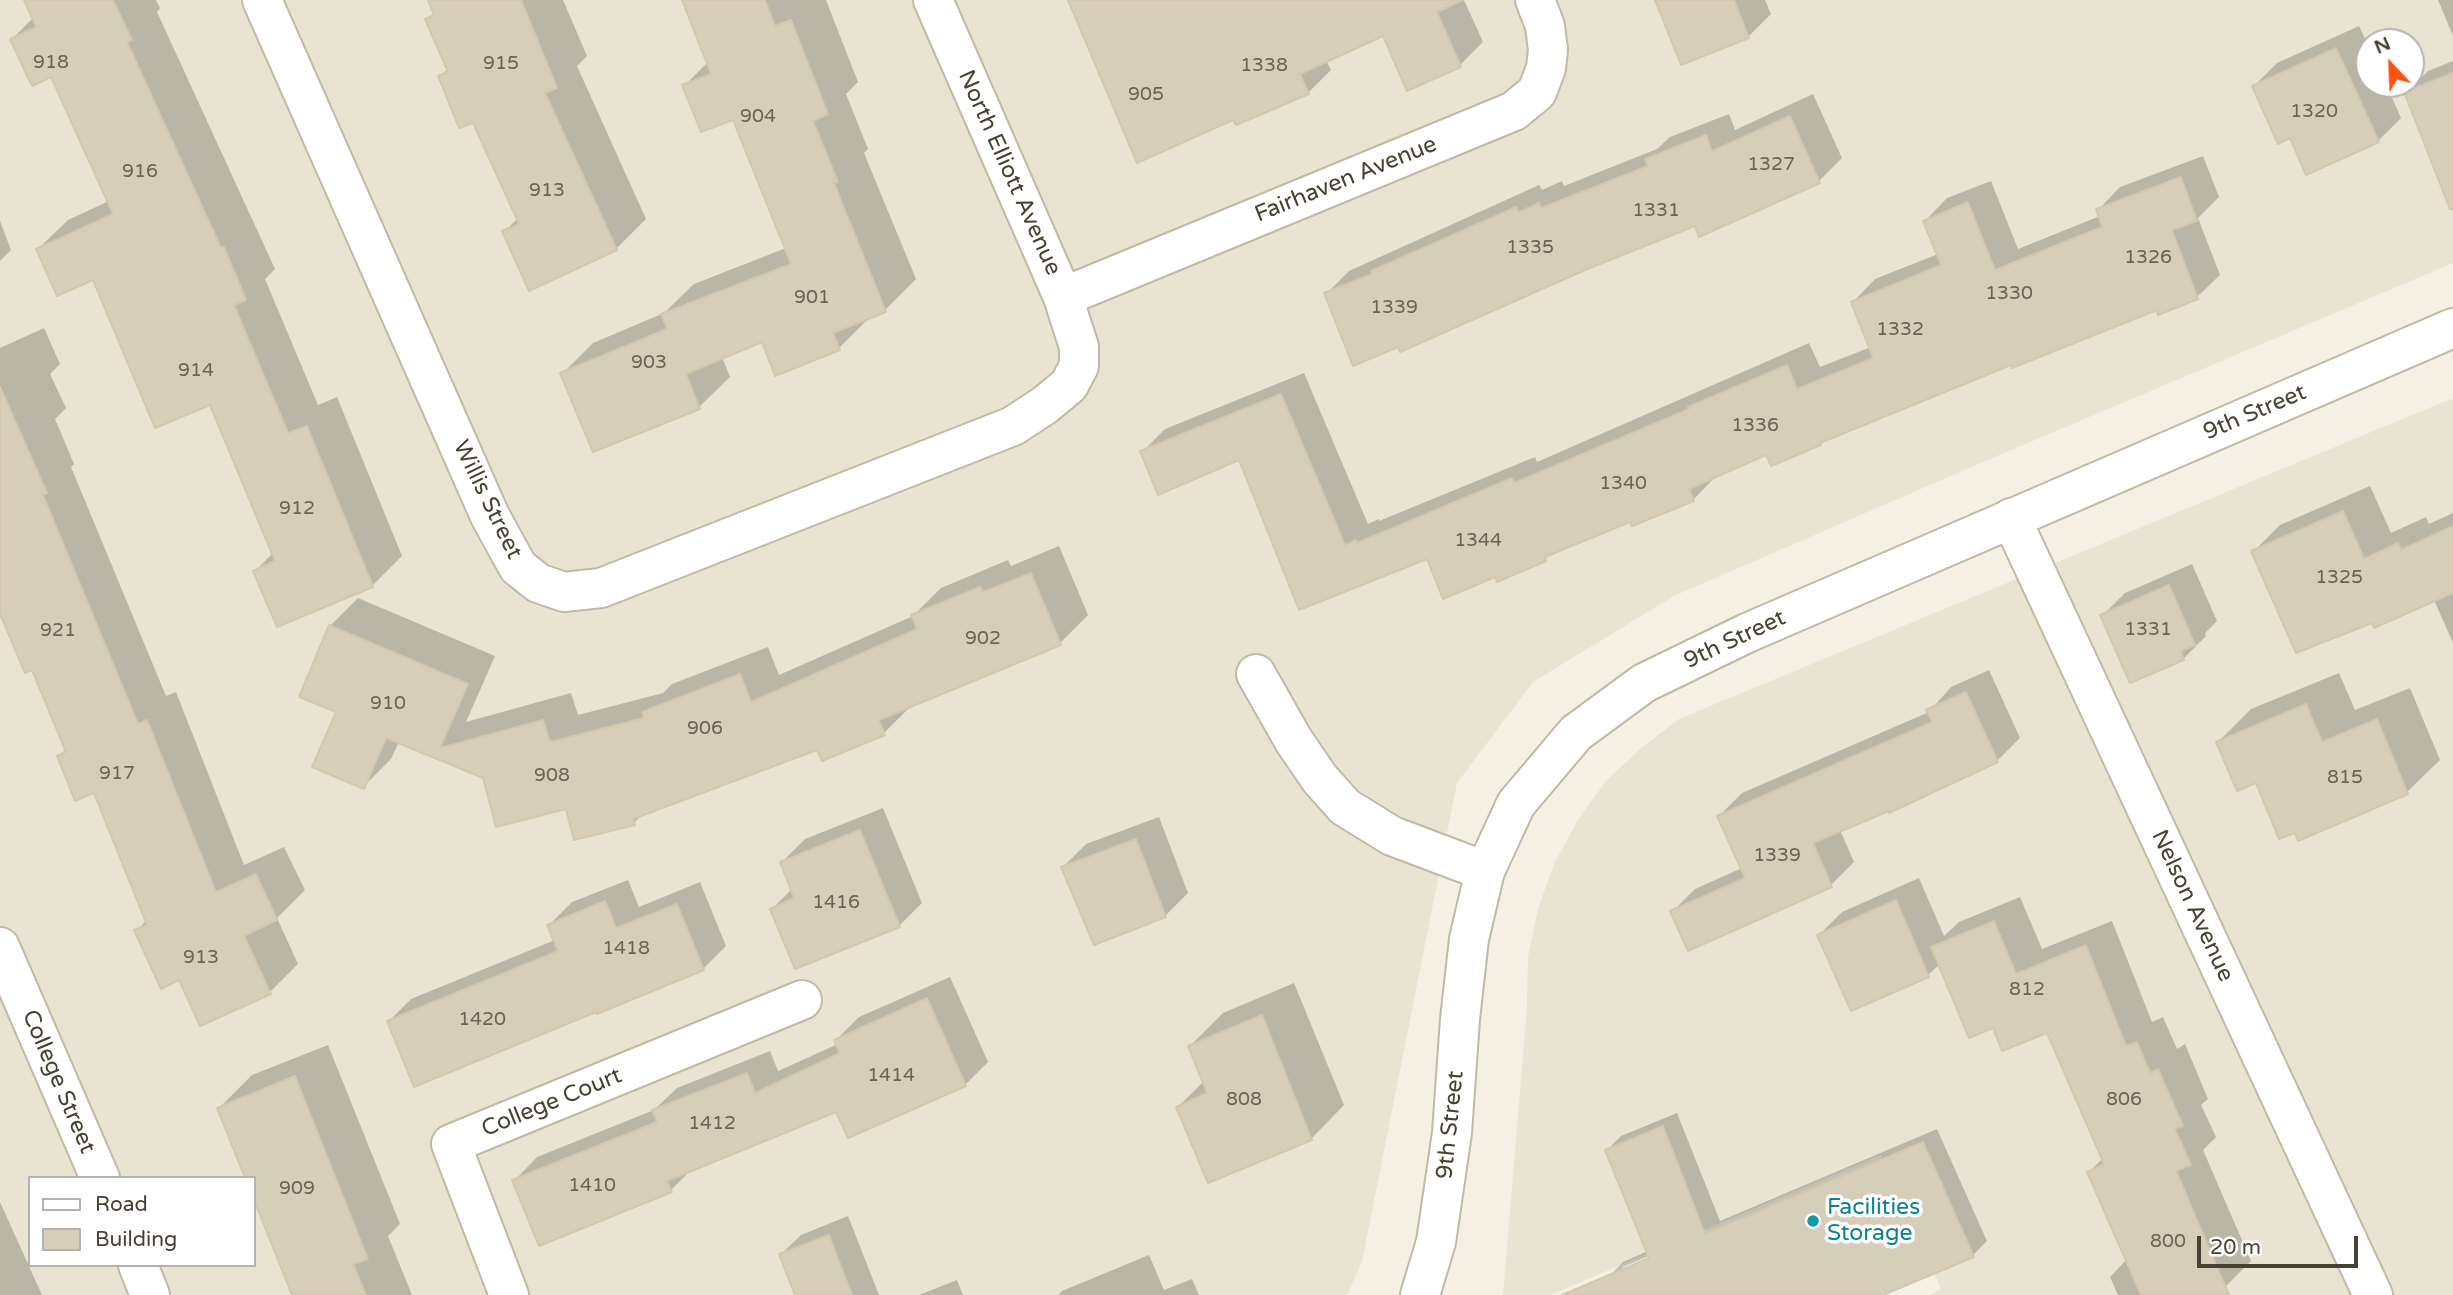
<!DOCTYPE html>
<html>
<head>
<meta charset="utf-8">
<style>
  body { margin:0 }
  #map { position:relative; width:2453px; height:1295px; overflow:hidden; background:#f4f1e4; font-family:"Varela Round",sans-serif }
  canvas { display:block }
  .legend { position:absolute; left:28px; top:1176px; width:228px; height:91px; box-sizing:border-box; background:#fff; border:2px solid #b5b3ad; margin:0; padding:9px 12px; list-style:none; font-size:21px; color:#464133 }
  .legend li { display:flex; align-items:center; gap:14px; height:35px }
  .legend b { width:35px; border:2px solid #b5b3ad }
  .north { position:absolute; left:2355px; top:28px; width:70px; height:70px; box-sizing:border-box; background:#fff; border:2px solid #b5b3ad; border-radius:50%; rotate:337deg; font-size:19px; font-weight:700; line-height:28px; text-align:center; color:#464133 }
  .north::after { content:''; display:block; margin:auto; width:24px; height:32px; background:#ff520f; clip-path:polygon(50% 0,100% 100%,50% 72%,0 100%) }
  .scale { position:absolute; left:2197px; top:1236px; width:161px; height:32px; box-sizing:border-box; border:4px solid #464133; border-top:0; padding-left:9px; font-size:21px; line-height:24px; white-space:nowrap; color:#464133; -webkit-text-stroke:5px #fff; paint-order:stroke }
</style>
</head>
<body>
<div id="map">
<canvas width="2453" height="1295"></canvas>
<ul class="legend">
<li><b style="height:9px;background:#fff"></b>Road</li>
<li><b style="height:19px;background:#d6ceb8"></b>Building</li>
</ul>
<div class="north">N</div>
<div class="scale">20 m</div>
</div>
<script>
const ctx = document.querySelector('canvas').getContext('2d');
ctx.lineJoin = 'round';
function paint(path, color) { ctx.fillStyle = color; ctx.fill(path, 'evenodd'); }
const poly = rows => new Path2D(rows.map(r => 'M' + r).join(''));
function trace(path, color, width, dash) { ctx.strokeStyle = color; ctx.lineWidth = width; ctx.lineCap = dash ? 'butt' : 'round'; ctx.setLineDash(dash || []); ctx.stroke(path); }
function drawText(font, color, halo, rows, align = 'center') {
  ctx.font = font + ' "Varela Round",sans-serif'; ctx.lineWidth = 7; ctx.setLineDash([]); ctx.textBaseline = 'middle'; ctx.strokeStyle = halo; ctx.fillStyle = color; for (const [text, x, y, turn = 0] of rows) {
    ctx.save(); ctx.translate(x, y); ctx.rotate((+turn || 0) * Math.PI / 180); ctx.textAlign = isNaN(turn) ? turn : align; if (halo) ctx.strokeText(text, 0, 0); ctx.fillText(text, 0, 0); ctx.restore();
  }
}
paint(poly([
  [0,0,2453,0,2453,263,1990,459,1674,596,1533,682,1457,783,1362,1262,1347,1295,0,1295],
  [2369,42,2411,42,2411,84,2369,84],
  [30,1178,254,1178,254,1265,30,1265],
  [2453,398,2453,1295,1929,1295,1941,1289,1881,1155,1550,1295,1503,1295,1527,1007,1528,957,1538,908,1555,862,1578,820,1606,781,1641,748,1679,719]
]), '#e8e4d1');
paint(poly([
  [26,0,156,0,160,8,157,12,275,269,265,279,318,405,337,397,402,556,372,586,255,571,273,553,211,402,94,278,38,249,68,220,109,201,52,75,12,39,34,17],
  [430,0,563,0,587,56,577,66,646,219,616,249,504,232,518,218,473,121,440,77,448,68,427,19,435,12],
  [684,0,826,0,858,82,846,94,868,149,864,153,916,279,885,310,870,317,839,348,762,340,722,357,730,377,699,407,562,374,593,343,664,313,694,284,786,248,734,118,685,85,708,62],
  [1070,0,1464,0,1483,42,1460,65,1384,34,1326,60,1331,70,1308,93,1234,117],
  [1654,0,1765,0,1771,14,1748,37,1682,63],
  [2438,0,2453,0,2453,36],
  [2359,26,2369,47,2369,84,2386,84,2401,118,2378,141,2291,136,2254,86,2277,63],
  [2453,61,2453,163,2406,93,2428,71],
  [1813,94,1842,158,1819,181,1700,235,1696,224,1399,345,1326,294,1349,271,1539,185,1542,190,1562,181,1564,186,1657,149,1670,137,1729,114,1735,130],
  [2203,156,2219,197,2198,218,2220,275,2197,297,2158,308,2012,363,1825,439,1820,443,1772,464,1767,453,1715,477,1693,500,1630,519,1552,553,1545,559,1496,574,1428,556,1300,607,1240,458,1142,452,1165,429,1304,373,1368,524,1379,519,1379,521,1535,457,1537,462,1809,343,1820,367,1871,347,1853,302,1875,279,1938,254,1925,221,1947,198,1991,181,2018,249,2100,216,2098,210,2120,187],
  [0,221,11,250,0,261],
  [44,328,60,364,50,374,66,408,55,419,74,464,71,467,166,696,176,692,244,865,284,847,305,890,277,918,298,964,270,992,179,978,136,931,147,920,95,791,59,756,66,749,33,668,0,611,0,348],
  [2370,486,2391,533,2426,517,2429,524,2453,513,2453,643,2434,600,2373,621,2253,552,2280,525],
  [1059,546,1088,615,1060,643,912,705,884,733,818,748,643,813,634,823,567,807,484,777,399,742,391,759,363,787,338,711,330,626,358,598,495,656,466,722,571,693,578,715,663,693,672,684,768,647,779,675,913,616,941,588,1008,560,1011,566],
  [2192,564,2217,621,2205,633,2206,636,2183,659,2102,616,2125,593],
  [1989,670,2020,738,1997,761,1840,830,1854,862,1831,885,1689,949,1672,912,1695,889,1742,868,1719,816,1742,793,1929,712,1951,687],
  [2339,673,2355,710,2410,688,2440,760,2407,792,2257,781,2218,742,2251,709],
  [883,808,922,903,899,926,772,909,792,889,782,862,805,839],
  [1159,817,1188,893,1165,916,1063,867,1086,844],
  [1919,878,1944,936,1959,922,2020,897,2042,949,2112,921,2152,1022,2163,1017,2177,1049,2185,1044,2208,1099,2201,1105,2216,1137,2203,1150,2251,1261,2225,1287,2206,1295,2118,1295,2110,1277,2127,1259,2089,1172,2103,1158,2047,1030,1994,1026,1940,964,1928,975,1851,1009,1819,935,1842,912],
  [628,880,639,907,700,882,726,946,703,969,389,1021,411,999,555,940,549,925,572,902],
  [950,977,988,1062,965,1085,837,1110,692,1169,671,1190,515,1180,537,1157,654,1110,677,1088,770,1051,778,1071,838,1044,836,1040,859,1017],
  [1294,983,1344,1105,1312,1138,1209,1181,1178,1107,1204,1081,1190,1046,1223,1013],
  [328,1045,400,1224,388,1236,412,1295,293,1295,254,1196,254,1178,219,1108,252,1075],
  [1677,1113,1720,1221,1937,1129,1987,1241,1973,1255,1879,1295,1617,1295,1609,1276,1623,1262,1648,1251,1607,1150,1621,1136],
  [1656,1253,1657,1256,1623,1271,1623,1267],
  [0,1202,42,1295,0,1295],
  [848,1216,879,1295,797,1295,781,1254,801,1235],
  [1149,1255,1164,1290,1192,1279,1199,1295,1058,1295,1062,1291],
  [957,1280,963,1295,919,1295]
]), '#0003');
const building = poly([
  [24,0,113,0,132,40,127,42,221,248,224,247,246,300,234,305,288,433,307,426,373,587,277,627,253,571,275,561,210,405,155,428,93,280,57,296,36,249,113,214,51,77,32,86,10,39,36,27,24,0],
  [428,0,521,0,557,88,545,93,617,250,529,291,502,231,519,224,473,123,459,128,438,76,448,72,425,19,434,15,428,0],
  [682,0,765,0,775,26,791,20,828,114,813,121,838,182,834,183,886,312,833,333,840,350,775,376,762,342,686,374,700,409,593,452,560,373,667,329,661,314,791,264,733,120,701,132,682,85,711,74,682,0],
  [1068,0,1463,0,1437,12,1461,67,1407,91,1383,36,1300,74,1309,94,1236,125,1233,120,1137,163,1068,0],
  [1655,0,1734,0,1749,38,1681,65,1655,0],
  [2336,48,2379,142,2306,175,2290,138,2278,144,2252,86,2336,48],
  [2453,73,2453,209,2450,209,2404,92,2453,73],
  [1790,116,1820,183,1699,237,1695,226,1585,270,1400,352,1398,347,1353,366,1324,293,1372,274,1371,271,1516,207,1519,212,1539,203,1541,208,1648,166,1645,159,1706,135,1712,151,1790,116],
  [2181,177,2197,221,2172,230,2198,299,2158,315,2157,310,2012,368,2011,365,1820,443,1821,445,1771,466,1766,455,1689,489,1694,501,1632,526,1630,522,1545,557,1546,561,1497,582,1495,577,1443,599,1427,559,1299,610,1239,460,1158,495,1140,451,1281,394,1345,545,1356,540,1357,543,1512,478,1514,483,1689,409,1688,407,1787,365,1797,389,1873,358,1851,302,1941,265,1923,221,1968,202,1995,270,2102,227,2096,209,2181,177],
  [0,387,47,493,43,495,138,724,147,720,216,892,256,874,277,920,244,936,271,994,200,1026,179,980,161,989,134,930,147,925,94,793,75,801,57,756,66,752,32,670,25,673,0,614,0,387],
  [2343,511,2364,559,2398,543,2401,550,2453,526,2453,593,2374,628,2372,623,2296,653,2251,551,2343,511],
  [1031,573,1061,645,879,720,885,735,822,761,817,750,633,819,635,825,574,840,566,809,496,827,483,778,386,738,364,789,312,767,336,712,299,697,329,625,468,684,440,748,543,720,550,742,644,718,642,712,740,674,751,702,917,629,911,615,980,587,983,592,1031,573],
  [2169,585,2195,645,2181,651,2184,660,2130,683,2100,615,2169,585],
  [1966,692,1998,762,1889,813,1889,811,1813,843,1832,887,1688,951,1670,911,1745,878,1717,816,1932,722,1926,710,1966,692],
  [2306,704,2322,742,2377,719,2408,794,2298,841,2295,833,2279,839,2256,783,2237,791,2216,742,2306,704],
  [860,830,900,927,795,969,770,909,794,898,780,862,860,830],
  [1136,839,1166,917,1094,945,1061,867,1136,839],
  [1896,900,1929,977,1851,1011,1817,935,1896,900],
  [605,901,616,928,677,904,704,970,597,1014,596,1012,414,1087,387,1021,558,951,547,925,605,901],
  [1994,921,2016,974,2086,945,2126,1046,2137,1042,2150,1073,2158,1069,2183,1126,2175,1129,2191,1165,2176,1171,2229,1295,2141,1295,2087,1172,2104,1164,2047,1033,2002,1051,1993,1028,1969,1038,1931,947,1994,921],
  [927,998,966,1086,848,1138,836,1112,667,1181,672,1192,539,1246,512,1180,657,1122,652,1110,747,1073,755,1093,840,1053,834,1040,927,998],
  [1262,1015,1312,1140,1208,1183,1176,1107,1207,1093,1188,1046,1262,1015],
  [295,1076,368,1259,353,1264,366,1295,292,1295,254,1200,254,1178,245,1178,217,1108,295,1076],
  [1663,1126,1705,1234,1923,1142,1974,1257,1883,1295,1562,1295,1649,1258,1605,1150,1663,1126],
  [829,1235,852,1295,795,1295,779,1254,829,1235]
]);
paint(building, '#d6ceb8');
trace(building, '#d2c8ab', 2);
const minor = poly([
  [262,0,490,516,518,567,538,583,564,592,601,588,1013,426,1045,405,1069,385,1079,366,1079,347,1063,297,933,0],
  [1063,297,1514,111,1537,92,1546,68,1548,50,1545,26,1535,0],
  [2011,518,2373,1295],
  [1256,674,1294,741,1320,779,1345,807,1392,836,1485,871],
  [0,947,100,1178],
  [138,1265,150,1295],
  [509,1295,451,1144,802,1000]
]);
const tertiary = poly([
  [1420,1295,1436,1242,1452,1133,1460,1019,1469,939,1485,871,1516,804,1576,733,1644,683,1747,633,2453,328]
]);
trace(minor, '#c0baa5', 42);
trace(tertiary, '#c0baa5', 42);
trace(minor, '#fff', 38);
trace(tertiary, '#fff', 38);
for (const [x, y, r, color] of [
  [1813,1221,7,"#0f9aa8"]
]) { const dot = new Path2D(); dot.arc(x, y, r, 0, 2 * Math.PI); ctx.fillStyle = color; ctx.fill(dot); trace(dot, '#fff', 2.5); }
drawText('19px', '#6a6454', null, [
  ["918",51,63],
  ["915",501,64],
  ["1338",1264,66],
  ["905",1146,95],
  ["1320",2314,112],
  ["904",758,117],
  ["1327",1771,165],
  ["916",140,172],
  ["913",547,191],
  ["1331",1656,211],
  ["1335",1530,248],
  ["1326",2148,258],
  ["1330",2009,294],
  ["901",812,298],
  ["1339",1394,308],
  ["1332",1900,330],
  ["903",649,363],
  ["914",196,371],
  ["1336",1755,426],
  ["1340",1623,484],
  ["912",297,509],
  ["1344",1478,541],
  ["1325",2339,578],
  ["1331",2148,630],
  ["921",58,631],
  ["902",983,639],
  ["910",388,704],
  ["906",705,729],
  ["917",117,774],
  ["908",552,776],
  ["815",2345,778],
  ["1339",1777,856],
  ["1416",836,903],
  ["1418",626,949],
  ["913",201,958],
  ["812",2027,990],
  ["1420",482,1020],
  ["1414",891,1076],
  ["808",1244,1100],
  ["806",2124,1100],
  ["1412",712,1124],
  ["1410",592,1186],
  ["909",297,1189],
  ["800",2168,1242]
]);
drawText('23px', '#464133', '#fff', [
  ["North Elliott Avenue",1009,173,66],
  ["Fairhaven Avenue",1346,180,-22],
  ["9th Street",2255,413,-23],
  ["Willis Street",487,500,64],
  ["9th Street",1735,640,-25],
  ["Nelson Avenue",2192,906,65],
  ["College Street",58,1082,67],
  ["College Court",552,1103,-22],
  ["9th Street",1451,1125,-84]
]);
drawText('23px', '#0d838f', '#fff', [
  ["Facilities",1827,1208],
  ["Storage",1827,1234]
], 'left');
</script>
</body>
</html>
